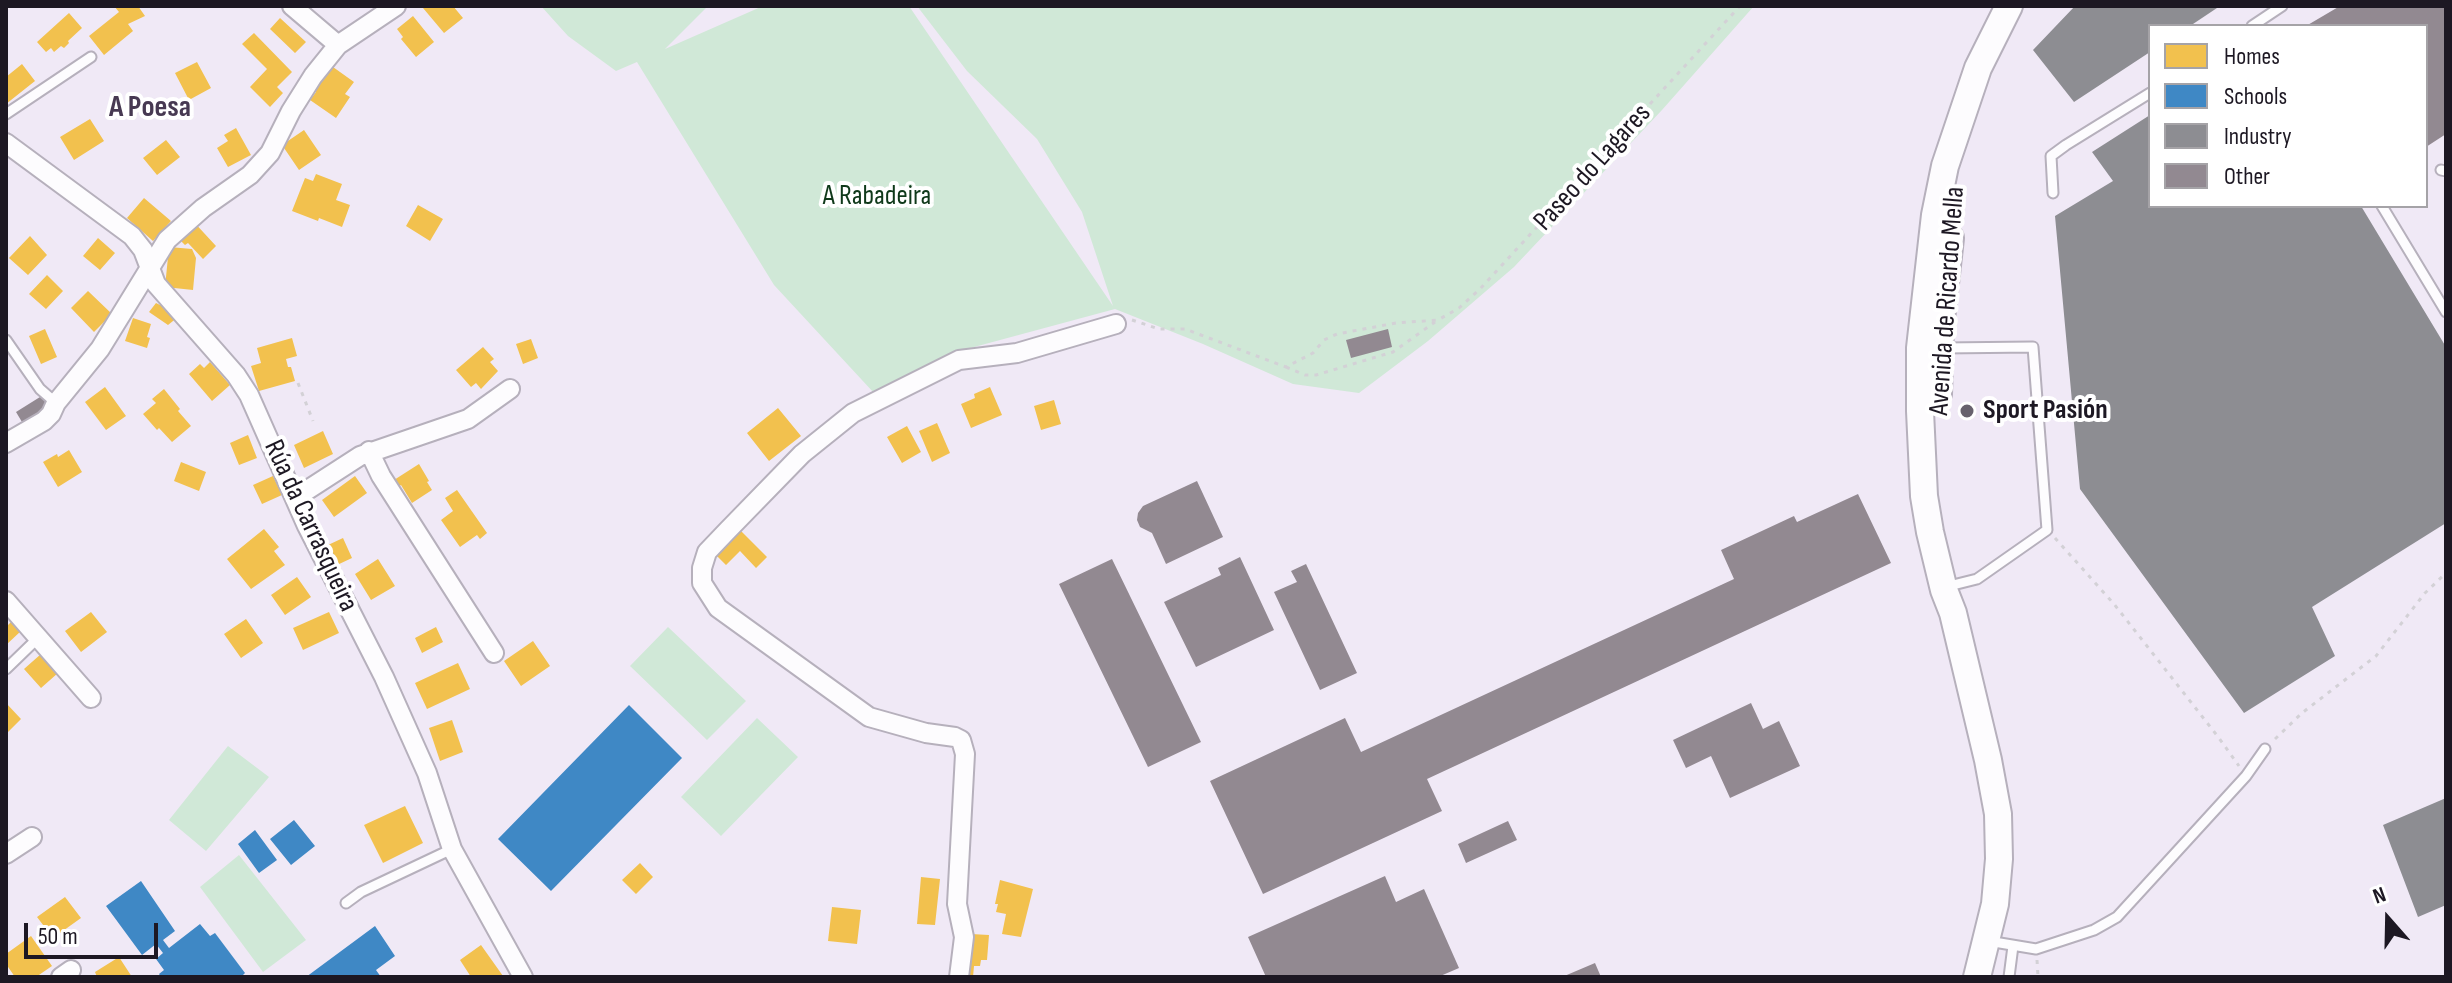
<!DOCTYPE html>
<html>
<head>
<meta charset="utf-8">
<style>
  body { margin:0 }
  #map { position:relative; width:2452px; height:983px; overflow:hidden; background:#f0e9f6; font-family:"Sofia Sans Condensed",sans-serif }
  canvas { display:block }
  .frame { position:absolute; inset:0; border:8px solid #1d1823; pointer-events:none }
  .legend { position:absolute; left:2148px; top:24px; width:280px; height:184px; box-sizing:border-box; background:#fff; border:2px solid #a5a3a7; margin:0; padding:10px 14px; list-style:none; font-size:24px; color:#1d1823 }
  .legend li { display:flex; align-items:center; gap:16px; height:40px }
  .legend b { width:40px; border:2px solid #a5a3a7 }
  .north { position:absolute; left:2348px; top:879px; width:80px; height:80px; -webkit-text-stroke:6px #fff; paint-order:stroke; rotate:340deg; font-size:22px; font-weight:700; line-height:32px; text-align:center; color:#1d1823 }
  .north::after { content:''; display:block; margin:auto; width:28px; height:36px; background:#1d1823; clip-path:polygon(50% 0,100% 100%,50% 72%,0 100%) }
  .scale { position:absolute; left:24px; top:923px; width:134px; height:36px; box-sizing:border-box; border:4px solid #1d1823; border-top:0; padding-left:10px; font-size:24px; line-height:28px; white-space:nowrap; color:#1d1823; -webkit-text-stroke:6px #fff; paint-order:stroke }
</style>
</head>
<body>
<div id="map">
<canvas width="2452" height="983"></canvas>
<div class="frame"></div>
<ul class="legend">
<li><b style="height:22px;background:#f2c14e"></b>Homes</li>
<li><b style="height:22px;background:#3f88c5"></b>Schools</li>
<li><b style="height:22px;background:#8d8d92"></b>Industry</li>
<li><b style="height:22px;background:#928991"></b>Other</li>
</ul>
<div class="north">N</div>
<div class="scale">50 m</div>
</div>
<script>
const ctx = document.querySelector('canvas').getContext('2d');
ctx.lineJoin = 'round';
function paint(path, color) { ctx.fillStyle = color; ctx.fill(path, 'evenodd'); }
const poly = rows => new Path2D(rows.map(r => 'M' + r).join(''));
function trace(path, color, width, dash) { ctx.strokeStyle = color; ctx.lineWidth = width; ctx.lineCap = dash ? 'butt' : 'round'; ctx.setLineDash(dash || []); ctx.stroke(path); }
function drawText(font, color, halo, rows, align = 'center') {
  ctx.font = font + ' "Sofia Sans Condensed",sans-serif'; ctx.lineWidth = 8; ctx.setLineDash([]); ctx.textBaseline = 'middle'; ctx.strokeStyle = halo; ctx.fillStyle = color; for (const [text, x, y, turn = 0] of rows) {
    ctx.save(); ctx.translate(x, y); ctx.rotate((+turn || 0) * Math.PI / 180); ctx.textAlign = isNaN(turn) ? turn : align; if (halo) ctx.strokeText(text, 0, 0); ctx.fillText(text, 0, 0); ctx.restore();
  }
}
paint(poly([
  [541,6,708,6,665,49,763,6,909,6,1113,306,1082,212,1037,139,967,71,917,6,1754,6,1662,110,1514,267,1428,341,1359,393,1293,384,1203,344,1115,309,963,350,874,393,774,285,637,62,616,71,568,36],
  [668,627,746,701,707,740,630,666],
  [757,718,798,757,721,836,681,797],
  [228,746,269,777,206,851,169,820],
  [239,855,306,940,263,972,200,887]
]), '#d0e8d7');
paint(poly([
  [114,6,138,6,145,16,128,24,133,31,104,55,89,36,119,12],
  [426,6,453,6,463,18,444,33,423,8],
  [69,13,82,28,68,41,69,43,64,48,61,46,54,52,51,48,46,52,37,42],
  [413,16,434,42,416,57,401,39,403,37,397,29],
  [280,18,306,42,295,53,270,29],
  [254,33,292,72,277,87,283,93,270,107,250,87,267,69,242,44],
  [197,62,211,88,189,100,175,73],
  [22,64,35,81,6,104,6,77],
  [333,67,354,82,345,94,350,97,336,118,310,100,316,92,312,89,323,74,326,76],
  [90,119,104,141,74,160,60,137],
  [236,128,251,155,228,167,217,148,228,141,224,135],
  [304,130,321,155,299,170,282,145],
  [166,140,180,157,157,175,143,158],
  [316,174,342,184,336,200,350,205,342,227,319,218,318,221,292,211,305,178,313,181],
  [144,198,171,221,153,241,127,218],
  [418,205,443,219,430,241,406,226],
  [192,220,216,246,203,259,188,243,185,245,175,235],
  [30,236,47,255,28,275,9,258],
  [98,238,115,253,100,270,83,256],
  [169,247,192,249,196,258,193,290,165,287],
  [47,275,63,291,46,309,29,294],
  [88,291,112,314,94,332,71,308],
  [156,303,160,305,162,303,178,317,168,325,149,312],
  [133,318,151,324,147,337,150,338,147,348,125,341],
  [45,329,57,357,41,364,29,336],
  [292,338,297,356,286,359,288,367,291,367,295,381,259,391,251,366,261,363,257,348],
  [531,339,538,358,523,364,516,344],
  [483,347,494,359,490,362,498,371,481,389,476,383,471,387,456,370],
  [210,362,230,385,212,401,189,374,200,364,204,368],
  [105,387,126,416,106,430,85,402],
  [990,387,1002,415,971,428,961,404,975,398,974,394],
  [164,389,180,409,178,411,191,426,172,442,159,428,157,430,143,414,156,403,152,399],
  [1054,400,1061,424,1041,430,1034,406],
  [778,408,801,436,769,461,747,433],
  [937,423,950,453,932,462,919,431],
  [907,426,921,452,902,463,887,437],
  [323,431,333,454,304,468,294,445],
  [248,435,257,458,239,465,230,443],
  [69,450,82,472,58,487,43,462,57,454,58,457],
  [181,462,206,472,199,491,174,481],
  [419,464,429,481,427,482,432,490,412,503,401,485,398,487,394,480],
  [273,476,282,495,262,504,253,485],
  [355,476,367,493,334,517,322,500],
  [457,490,487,533,480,539,477,535,460,547,441,520,453,511,445,498],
  [264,529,279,547,274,551,285,565,251,589,227,559],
  [741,531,767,557,756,568,740,551,726,565,716,555],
  [343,538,352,558,337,565,328,545],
  [378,559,395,586,371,600,355,574],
  [297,577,311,597,285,615,271,595],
  [91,612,107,632,81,652,65,631],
  [329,612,339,633,303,650,293,628],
  [246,619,263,643,241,658,224,634],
  [12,621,21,631,6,645,6,627],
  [436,627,443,642,422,653,415,638],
  [533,641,550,666,521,686,504,661],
  [41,654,58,673,41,688,24,669],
  [458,663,470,689,427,709,415,683],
  [6,703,21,719,6,734],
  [452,720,463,752,440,761,429,728],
  [405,806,423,843,383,863,364,825],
  [640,863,653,877,636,894,622,880],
  [921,877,940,879,935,925,917,924],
  [1000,880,1033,889,1021,937,1002,934,1006,914,996,912,998,904,995,904],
  [65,897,81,918,53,938,37,917],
  [832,907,861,910,857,944,828,941],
  [971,934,989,935,987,960,981,960,980,966,974,966,973,977,964,977],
  [31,936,52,966,36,977,15,977,6,964,6,954],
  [481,945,503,976,501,977,471,977,460,960],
  [119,957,132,977,97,977,95,972]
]), '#f2c14e');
paint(poly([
  [629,705,682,758,551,891,498,839],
  [294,820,315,846,291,865,270,839],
  [255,830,277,860,259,873,238,844],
  [141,881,175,931,163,940,169,948,200,924,210,936,215,933,245,973,241,977,161,977,159,974,164,970,156,959,163,953,156,944,142,955,106,906],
  [375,926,395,956,376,970,381,977,306,977]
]), '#3f88c5');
paint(poly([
  [2075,6,2220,6,2190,26,2150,26,2150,52,2074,102,2033,50],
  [2150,115,2150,206,2361,206,2446,347,2446,523,2312,607,2335,656,2244,713,2080,489,2055,216,2113,181,2092,152],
  [2446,798,2446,905,2418,917,2383,825]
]), '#8d8d92');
paint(poly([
  [2340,6,2446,6,2446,134,2426,147,2426,26,2306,26],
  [1388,329,1392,347,1351,358,1346,340],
  [40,397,45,399,50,409,25,427,16,412],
  [1197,481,1223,537,1166,564,1152,533,1140,527,1137,520,1138,513,1143,506],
  [1858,494,1891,563,1427,779,1442,811,1263,894,1210,781,1345,718,1361,752,1734,579,1721,550,1794,516,1797,522],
  [1240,557,1274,630,1196,667,1164,602,1221,575,1218,568],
  [1112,559,1201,742,1148,767,1059,584],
  [1306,564,1357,673,1320,690,1274,592,1297,582,1291,571],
  [1751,703,1763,729,1779,721,1800,766,1730,798,1711,756,1686,768,1673,740],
  [1508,821,1517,840,1466,863,1458,844],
  [1385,876,1396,902,1424,889,1459,968,1438,977,1266,977,1248,937],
  [1595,963,1601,977,1562,977]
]), '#928991');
const lane = poly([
  [2252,26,2282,6],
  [6,114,91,57],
  [2441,170,2446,171],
  [2053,193,2051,156,2066,145,2150,93],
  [2382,206,2446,312],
  [6,340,40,389,56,403],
  [1943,348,2033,347,2047,530,1977,579,1953,585],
  [6,669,37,639],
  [346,903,361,892,452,849],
  [1988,941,2036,949,2094,930,2117,917,2246,776,2265,749],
  [2009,977,2013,946]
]);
const street = poly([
  [292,6,338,45],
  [6,143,132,236,143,250,156,284,236,375,249,395,307,526,384,677,427,773,452,849,523,977],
  [6,443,44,421,51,414,56,403,100,349,167,240,203,208,250,175,270,153,291,111,313,76,338,45,396,6],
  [369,451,381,476,494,653],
  [295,498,360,456,468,419,510,389],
  [6,601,91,698],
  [6,854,32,837],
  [61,977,71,970],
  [959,977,964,937,957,904,965,754,961,740,955,737,926,733,869,717,718,608,702,583,702,568,707,552,728,530,802,454,853,413,959,360,1017,353,1116,324]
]);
const secondary = poly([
  [1938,394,1940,329,1950,238],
  [1977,977,1995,904,1999,859,1998,814,1988,760,1953,613,1944,590,1930,532,1924,496,1920,411,1920,348,1935,215,1945,166,1978,68,2009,6]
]);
trace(lane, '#b6b0bc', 13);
trace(street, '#b6b0bc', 22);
trace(secondary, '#b6b0bc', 30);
trace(poly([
  [1132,320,1159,329,1185,329,1286,367,1313,353,1324,340,1337,334,1396,323,1438,320,1459,308,1480,289,1740,6],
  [1286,367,1305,375,1316,375,1393,352,1435,322],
  [298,383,313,421],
  [2055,538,2114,604,2219,738,2239,766],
  [2275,739,2302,713,2376,656,2425,593,2446,573],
  [2037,960,2038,977]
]), '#d3d1d6', 3, [4, 6]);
trace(lane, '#fdfcfe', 9);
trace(street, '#fdfcfe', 18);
trace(secondary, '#fdfcfe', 26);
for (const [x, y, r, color] of [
  [1967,411,8,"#67616d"]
]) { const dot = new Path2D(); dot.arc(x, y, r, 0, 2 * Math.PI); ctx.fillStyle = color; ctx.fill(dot); trace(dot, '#fff', 3); }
drawText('28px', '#1d1823', '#fff', [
  ["Paseo do Lagares",1593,168,-48],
  ["Avenida de Ricardo Mella",1948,301,-86],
  ["Rúa da Carrasqueira",310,526,65]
]);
drawText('28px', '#0f391a', '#fff', [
  ["A Rabadeira",877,197]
]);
drawText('bold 28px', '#1d1823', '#fff', [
  ["Sport Pasión",1983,411]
], 'left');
drawText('bold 30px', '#473952', '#fff', [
  ["A Poesa",150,108]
]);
</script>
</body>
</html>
